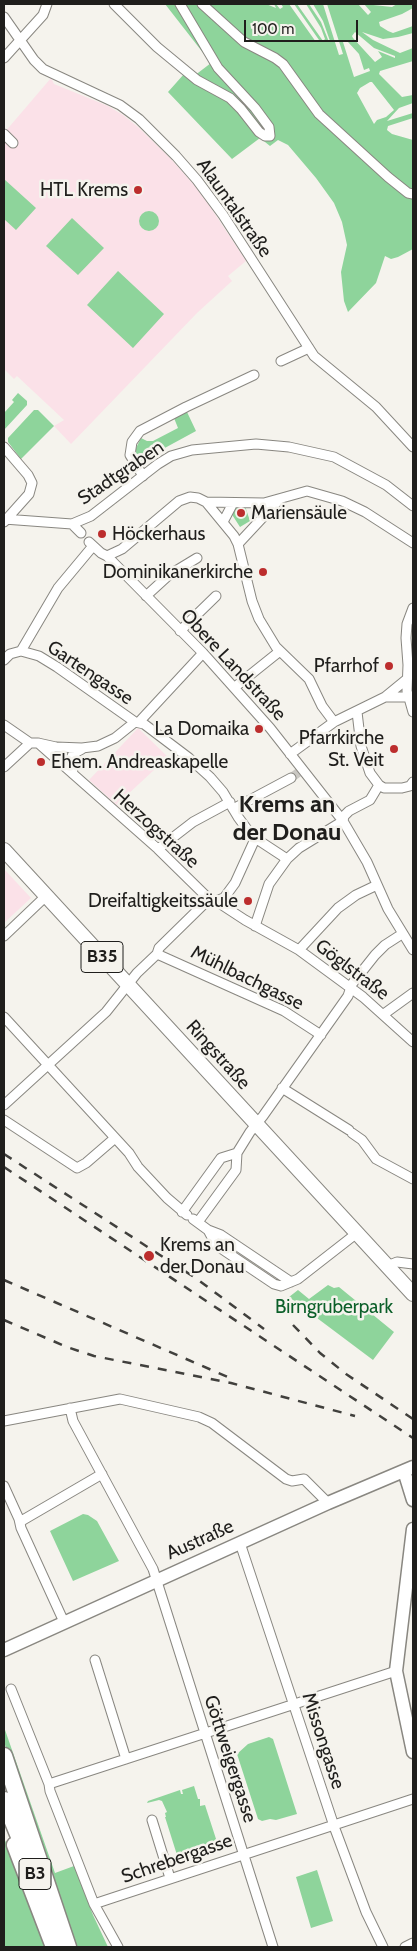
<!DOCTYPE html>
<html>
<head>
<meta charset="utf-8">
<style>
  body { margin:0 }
  #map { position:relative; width:417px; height:1951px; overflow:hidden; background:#f5f3ed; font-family:Cabin,sans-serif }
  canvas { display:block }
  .frame { position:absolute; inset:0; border:5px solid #1f1e1c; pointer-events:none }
  .scale { position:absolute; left:244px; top:20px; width:114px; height:22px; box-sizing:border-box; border:2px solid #1f1e1c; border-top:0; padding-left:6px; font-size:15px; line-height:18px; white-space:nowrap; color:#1f1e1c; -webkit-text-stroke:4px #f5f3ed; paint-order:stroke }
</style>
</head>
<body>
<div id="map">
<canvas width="417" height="1951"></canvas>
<div class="frame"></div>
<div class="scale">100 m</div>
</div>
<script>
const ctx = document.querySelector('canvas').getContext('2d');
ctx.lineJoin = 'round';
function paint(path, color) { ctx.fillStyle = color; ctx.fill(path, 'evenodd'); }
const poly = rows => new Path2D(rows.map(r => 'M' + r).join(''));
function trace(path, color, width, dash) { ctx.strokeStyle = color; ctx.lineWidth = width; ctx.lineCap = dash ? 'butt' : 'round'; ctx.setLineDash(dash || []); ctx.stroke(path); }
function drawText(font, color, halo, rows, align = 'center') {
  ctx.font = font + ' Cabin,sans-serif'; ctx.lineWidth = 5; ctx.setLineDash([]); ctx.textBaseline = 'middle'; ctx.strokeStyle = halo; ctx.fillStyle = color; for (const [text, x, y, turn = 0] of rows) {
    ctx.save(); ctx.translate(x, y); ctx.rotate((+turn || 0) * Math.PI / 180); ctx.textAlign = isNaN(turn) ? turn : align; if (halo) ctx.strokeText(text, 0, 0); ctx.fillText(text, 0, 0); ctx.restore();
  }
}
paint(poly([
  [51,78,54,84,108,106,123,115,138,127,170,158,194,185,209,205,246,261,228,276,232,281,197,313,71,444,54,426,64,420,17,376,14,379,4,369,4,133],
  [138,728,168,757,126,796,128,798,119,807,89,780],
  [4,869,31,898,4,923]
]), '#fbe1e8');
paint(poly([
  [165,4,266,4,276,8,274,4,276,4,280,9,283,7,281,4,289,4,316,42,319,40,294,4,297,4,323,41,325,39,321,28,306,4,309,4,321,22,329,42,330,41,323,21,313,4,323,4,339,55,343,54,327,4,358,4,368,15,371,12,364,4,392,7,397,4,413,4,413,8,402,14,379,22,380,26,388,31,393,33,413,26,413,33,398,37,383,39,362,32,373,40,400,53,413,48,413,61,380,71,379,74,402,97,413,95,413,103,399,108,387,121,413,113,413,118,388,126,387,130,392,134,413,140,413,187,411,190,408,190,303,99,413,197,413,249,398,257,391,259,385,256,376,283,348,312,344,301,341,272,347,245,342,222,334,203,316,178,288,145,278,140,270,146,260,138,232,159,168,92,184,74,190,79,211,63],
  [355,32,374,48,395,56,395,58,378,51,382,57,375,62,353,38,352,36],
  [344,41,348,42,359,54,364,70,369,68,370,71,354,77,343,42],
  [370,82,372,82,394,110,386,117,377,120,374,124,357,93,360,88],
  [4,179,36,208,16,230,4,219],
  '139 221a10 10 0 1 1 20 0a10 10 0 1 1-20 0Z',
  [72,218,104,248,78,275,46,246],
  [118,271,164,314,133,348,87,305],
  [18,393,27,401,27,405,4,430,4,413,14,402,12,400],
  [34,410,38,410,54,426,21,459,8,442,8,438],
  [187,412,196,431,139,462,135,455,135,450,141,438,147,441,153,441,178,428,174,418],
  [245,506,250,521,240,527,231,513,235,507],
  [328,1285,334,1288,339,1287,394,1332,373,1360,289,1297,298,1290,309,1299],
  [83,1514,88,1515,97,1521,119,1561,73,1581,50,1531],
  [4,1727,55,1873,74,1866,93,1915,108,1947,74,1947,4,1742],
  [269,1737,273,1739,297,1814,276,1820,270,1819,262,1821,258,1819,237,1754,248,1744],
  [194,1786,198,1799,200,1799,200,1806,205,1805,217,1842,177,1855,165,1817,166,1817,165,1813,167,1812,162,1801,159,1800,147,1803,148,1801,180,1790,181,1794,183,1794,182,1790],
  [4,1838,8,1847,48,1947,4,1947],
  [317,1870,333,1921,311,1928,296,1877]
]), '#8ed49b');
trace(poly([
  [291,778,299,772]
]), '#cac8c3', 9, [9, 4.5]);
const street = poly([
  [114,4,157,47,197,80,230,98,241,109,259,132,265,136,270,136,269,127,255,108,218,68,180,4],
  [202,4,244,42,275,58,283,64,319,114,388,177,408,193,413,194],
  [4,17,34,60,43,69,120,105,139,119,176,156,197,180,223,215,314,356,376,407,413,447],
  [4,58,43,15,47,4],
  [4,134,13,143],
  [281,361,309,348],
  [4,447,28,475,32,483,29,494,4,522],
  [143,476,130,455,132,442,140,431,186,407,254,375],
  [206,502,264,503,307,491,342,501,365,512,413,543],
  [4,519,72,524,91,516,158,464,171,456,192,450,256,444,289,447,334,457,386,485,413,506],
  [223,522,233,503],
  [72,524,81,533],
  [89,542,101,553,107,556,203,653,270,728,343,821,367,862,388,909,413,950],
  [238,544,279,500],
  [107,556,122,549,179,501,190,497,198,498,206,502,234,536,238,544,252,601,259,619,276,647,309,679,322,706,334,722],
  [146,596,169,575,197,558],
  [413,608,407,624,406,638,408,665,407,691,413,712],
  [180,631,216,596],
  [21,651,58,588,93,546],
  [4,660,10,654,21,651,39,656,57,667,135,722,144,724,189,758,210,777,223,792,238,817,252,836,287,859],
  [235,687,280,651],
  [385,697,408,697],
  [139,722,203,653],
  [4,725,30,743],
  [30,743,38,743,56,747,82,748,98,746,115,738,135,722],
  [38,743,158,849,209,899,216,901,245,920,299,950,363,997,413,1042],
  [290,754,334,722,385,697,407,679],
  [4,767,30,743],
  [73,774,71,758,73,754,82,749],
  [379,785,384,788,402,788,410,786,413,782],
  [233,809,291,778],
  [343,821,344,816,349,811,370,800,379,785,370,773,361,746,357,712],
  [158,849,193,822,230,802],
  [216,901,224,898,235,883,255,839],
  [255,926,269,884,287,859,299,848,343,821],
  [4,936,46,896],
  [299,950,338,908,356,895,377,885],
  [157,954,284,1011,321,1035],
  [384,1014,413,993],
  [4,1017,129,1153,138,1167,167,1198,187,1215],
  [282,1088,349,1130],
  [4,1105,106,1012,137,973,157,954,159,948,209,899],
  [4,1120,77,1168,86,1163,115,1138],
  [352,1133,362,1140,376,1159,413,1179],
  [182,1212,221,1158,237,1153],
  [193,1219,208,1230,221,1235,291,1282],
  [198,1222,236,1170,237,1153,250,1132,263,1116,348,996,352,984,375,955,385,945,402,934],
  [208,1230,216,1245,274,1284,281,1286,298,1279,357,1233],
  [387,1266,397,1262,413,1264],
  [70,1408,73,1421,153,1569,273,1947],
  [4,1421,120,1399,199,1417,212,1423,286,1479,292,1481,304,1479,328,1503],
  [4,1486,19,1519,21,1528,64,1622],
  [20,1523,23,1520,102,1474],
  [240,1543,335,1829,366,1912,383,1947],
  [95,1660,126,1759],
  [11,1689,49,1784,50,1791,94,1904,118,1947],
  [49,1784,396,1671],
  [152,1820,170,1878],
  [94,1904,413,1799],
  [405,1947,413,1943]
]);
const secondary = poly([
  [404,1471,413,1500],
  [413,1529,396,1671,413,1752],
  [4,1650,328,1503,413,1467]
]);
const primary = poly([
  [4,850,413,1294]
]);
const highway = poly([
  [4,1756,68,1947],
  [4,1800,27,1856],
  [15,1845,54,1947]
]);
trace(street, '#898781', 11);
trace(secondary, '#898781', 15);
trace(primary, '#898781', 16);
trace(highway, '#898781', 19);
trace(street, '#fff', 9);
trace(secondary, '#fff', 12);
trace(primary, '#fff', 14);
trace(highway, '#fff', 16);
trace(poly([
  [4,1154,197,1279,264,1329],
  [4,1167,413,1438],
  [4,1280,230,1378],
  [4,1320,67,1347,94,1356,231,1383,355,1416],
  [293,1325,320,1353,346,1374,413,1419]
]), '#41403d', 2.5, [9, 9]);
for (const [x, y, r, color] of [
  [138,190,5,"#bc2d2d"],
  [241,513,5,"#bc2d2d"],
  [102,534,5,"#bc2d2d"],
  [263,572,5,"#bc2d2d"],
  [389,666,5,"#bc2d2d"],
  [259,729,5,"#bc2d2d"],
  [394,749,5,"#bc2d2d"],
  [41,762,5,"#bc2d2d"],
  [248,901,5,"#bc2d2d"],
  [149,1256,6,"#bc2d2d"]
]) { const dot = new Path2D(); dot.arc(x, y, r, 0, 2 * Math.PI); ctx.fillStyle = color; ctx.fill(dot); trace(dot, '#f5f3ed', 2); }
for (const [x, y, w] of [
  [102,957,42],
  [35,1874,32]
]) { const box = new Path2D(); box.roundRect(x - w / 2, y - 15.5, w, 31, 4); ctx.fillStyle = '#f5f3ed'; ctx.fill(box); trace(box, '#1f1e1c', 1); }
drawText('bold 18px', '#1f1e1c', null, [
  ["B35",102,957],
  ["B3",35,1874]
]);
drawText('19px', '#1f1e1c', '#f5f3ed', [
  ["HTL Krems",128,190],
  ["Mariensäule",251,513,"left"],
  ["Höckerhaus",112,534,"left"],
  ["Dominikanerkirche",253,572],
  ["Pfarrhof",379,666],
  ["La Domaika",249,729],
  ["Pfarrkirche",384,738],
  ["St. Veit",384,760],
  ["Ehem. Andreaskapelle",51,762,"left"],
  ["Dreifaltigkeitssäule",238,901],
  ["Krems an",160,1245,"left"],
  ["der Donau",160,1267,"left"]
], 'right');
drawText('19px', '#1f1e1c', '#f5f3ed', [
  ["Alauntalstraße",234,208,55],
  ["Stadtgraben",121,473,-34],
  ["Obere Landstraße",233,665,47],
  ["Gartengasse",90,673,34],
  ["Herzogstraße",156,829,42],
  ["Göglstraße",352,970,37],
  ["Mühlbachgasse",247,978,26],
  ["Ringstraße",218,1055,48],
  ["Austraße",200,1540,-24],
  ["Missongasse",323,1741,72],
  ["Göttweigergasse",230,1759,72],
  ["Schrebergasse",177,1859,-19]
]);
drawText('19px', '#0b5f29', '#f5f3ed', [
  ["Birngruberpark",334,1307]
]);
drawText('bold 24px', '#1f1e1c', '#f5f3ed', [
  ["Krems an",287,805],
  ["der Donau",287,833]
]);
</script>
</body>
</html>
